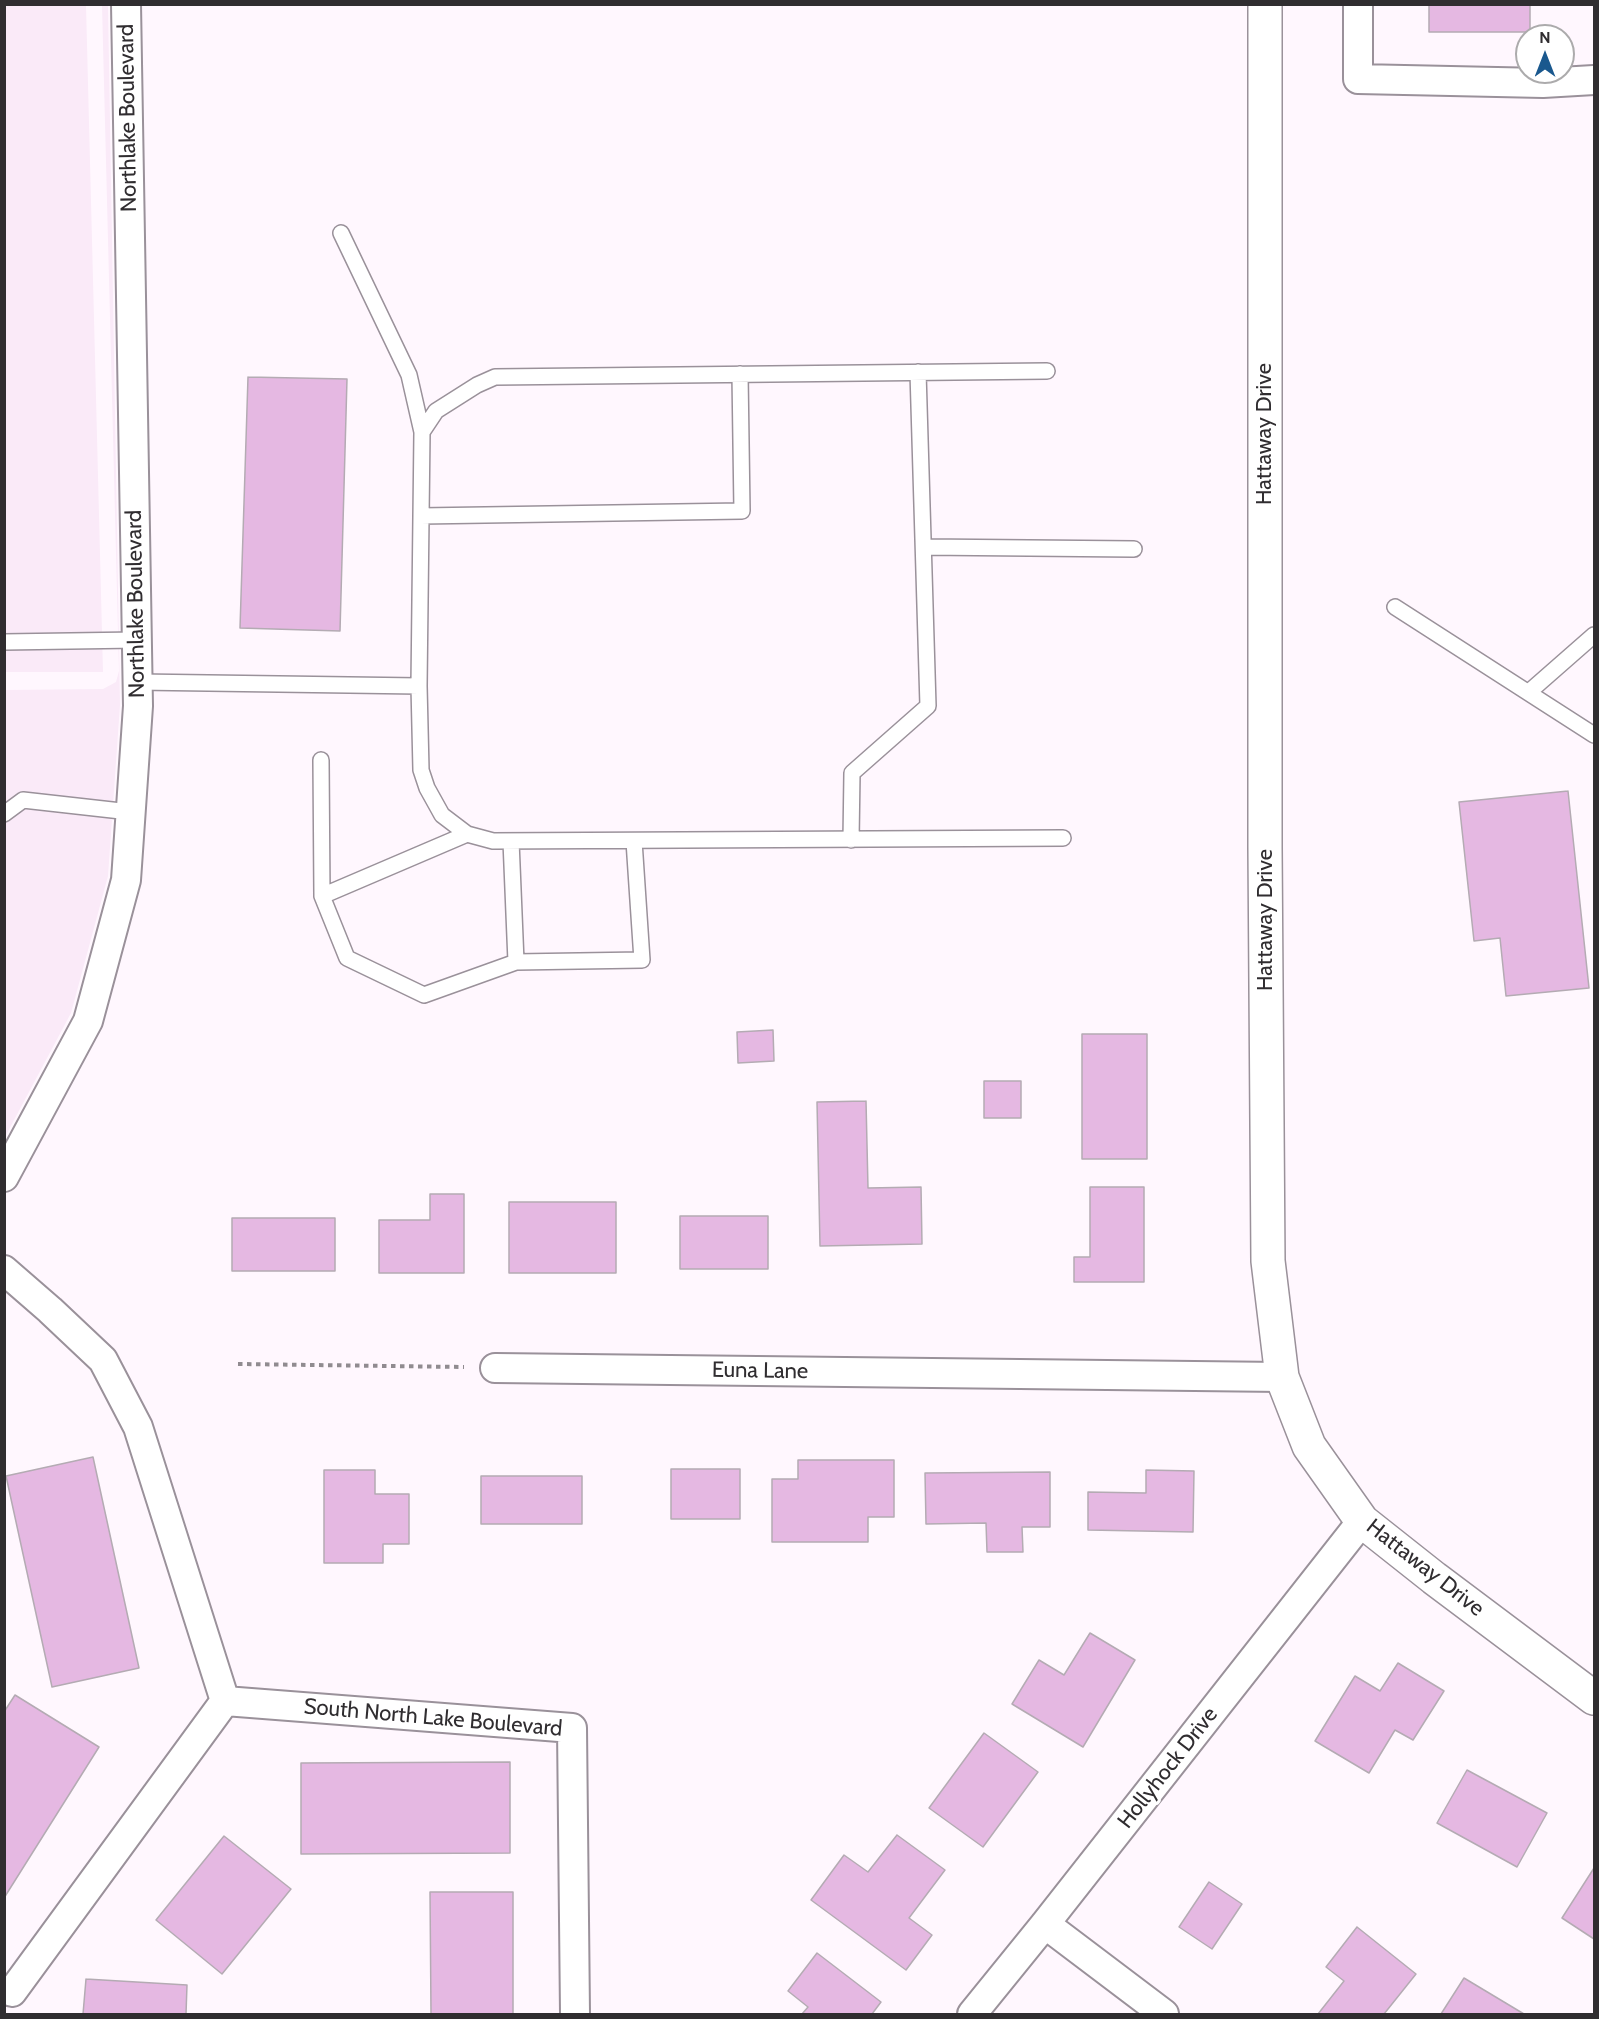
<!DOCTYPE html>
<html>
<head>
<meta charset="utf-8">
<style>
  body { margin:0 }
  #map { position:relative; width:1599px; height:2019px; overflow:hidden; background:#fff7fe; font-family:Cabin,sans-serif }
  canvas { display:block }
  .frame { position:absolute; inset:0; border:6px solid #302d30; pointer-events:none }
  .north { position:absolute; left:1515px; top:24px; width:60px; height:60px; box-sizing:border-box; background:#fff; border:2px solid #acabac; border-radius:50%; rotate:0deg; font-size:16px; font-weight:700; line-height:24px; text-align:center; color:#302d30 }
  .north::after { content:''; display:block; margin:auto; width:21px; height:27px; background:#1a588e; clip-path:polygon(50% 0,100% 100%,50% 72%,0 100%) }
</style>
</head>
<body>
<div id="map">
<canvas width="1599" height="2019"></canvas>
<div class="frame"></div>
<div class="north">N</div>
</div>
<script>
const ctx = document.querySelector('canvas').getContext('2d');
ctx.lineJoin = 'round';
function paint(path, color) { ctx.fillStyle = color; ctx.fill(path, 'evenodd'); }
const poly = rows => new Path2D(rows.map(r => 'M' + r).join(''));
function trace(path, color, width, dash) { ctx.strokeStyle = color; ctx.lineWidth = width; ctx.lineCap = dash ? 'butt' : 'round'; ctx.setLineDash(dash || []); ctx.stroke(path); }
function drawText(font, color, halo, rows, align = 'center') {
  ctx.font = font + ' Cabin,sans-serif'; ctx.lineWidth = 6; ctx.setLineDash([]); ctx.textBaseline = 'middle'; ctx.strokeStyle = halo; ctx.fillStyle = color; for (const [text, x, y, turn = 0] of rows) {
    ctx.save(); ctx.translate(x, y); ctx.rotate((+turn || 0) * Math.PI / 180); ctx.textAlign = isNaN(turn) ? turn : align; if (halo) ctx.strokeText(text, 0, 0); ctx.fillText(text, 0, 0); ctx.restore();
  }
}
paint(poly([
  [4,5,86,5,103,672,5,672],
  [102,5,108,5,120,705,108,876,71,1013,5,1137,5,690,103,689,116,682,119,671]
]), '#faeaf8');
const building = poly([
  [1429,4,1530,4,1530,32,1429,32,1429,4],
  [248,377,347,379,340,631,240,628,248,377],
  [1568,791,1589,988,1506,996,1500,938,1474,941,1459,802,1568,791],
  [773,1030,774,1061,738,1063,737,1032,773,1030],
  [1082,1034,1147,1034,1147,1159,1082,1159,1082,1034],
  [984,1081,1021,1081,1021,1118,984,1118,984,1081],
  [866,1101,868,1188,921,1187,922,1244,820,1246,817,1102,866,1101],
  [1090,1187,1144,1187,1144,1282,1074,1282,1074,1257,1090,1257,1090,1187],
  [430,1194,464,1194,464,1273,379,1273,379,1220,430,1220,430,1194],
  [509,1202,616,1202,616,1273,509,1273,509,1202],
  [680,1216,768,1216,768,1269,680,1269,680,1216],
  [232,1218,335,1218,335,1271,232,1271,232,1218],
  [93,1457,139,1668,52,1687,6,1476,93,1457],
  [798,1460,894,1460,894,1517,868,1517,868,1542,772,1542,772,1479,798,1479,798,1460],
  [671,1469,740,1469,740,1519,671,1519,671,1469],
  [324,1470,375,1470,375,1494,409,1494,409,1544,383,1544,383,1563,324,1563,324,1470],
  [1146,1470,1194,1471,1193,1532,1088,1530,1088,1492,1146,1493,1146,1470],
  [1050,1472,1050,1527,1022,1527,1023,1552,987,1552,986,1523,926,1524,925,1473,1050,1472],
  [481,1476,582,1476,582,1524,481,1524,481,1476],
  [1090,1633,1135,1660,1083,1747,1012,1704,1039,1660,1064,1675,1090,1633],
  [1398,1663,1444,1691,1413,1740,1395,1730,1369,1773,1315,1741,1355,1676,1380,1691,1398,1663],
  [15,1695,99,1747,4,1898,4,1712,15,1695],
  [984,1733,1038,1772,983,1847,929,1808,984,1733],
  [510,1762,510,1853,301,1854,301,1763,510,1762],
  [1467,1770,1547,1813,1517,1867,1437,1823,1467,1770],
  [897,1835,945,1870,909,1918,932,1935,906,1970,811,1900,844,1855,868,1872,897,1835],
  [224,1836,291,1889,222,1974,156,1920,224,1836],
  [1594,1868,1594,1939,1562,1918,1594,1868],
  [1209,1882,1242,1904,1212,1949,1179,1927,1209,1882],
  [430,1892,513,1892,513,2014,431,2014,430,1892],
  [1357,1927,1416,1974,1384,2014,1318,2014,1344,1981,1326,1967,1357,1927],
  [817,1953,881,2002,872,2014,802,2014,808,2007,788,1991,817,1953],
  [1464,1978,1524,2014,1441,2014,1464,1978],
  [86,1979,187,1985,186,2014,83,2014,86,1979]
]);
paint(building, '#e5b8e2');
trace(building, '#b4abb3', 1.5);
const service = poly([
  [422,432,436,411,477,385,495,377,1047,371],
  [421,516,742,511,740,374],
  [924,547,1134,549],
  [1395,607,1594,735],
  [4,642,137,640],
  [138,682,419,686,422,432,409,375,341,233],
  [419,686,421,770,427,788,442,815,467,834,493,841,1063,838],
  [1529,692,1594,635],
  [321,760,322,896,467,834],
  [4,814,23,800,130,812],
  [851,840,852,773,928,706,918,372],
  [511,841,516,962,642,960,634,841],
  [322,896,347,958,424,995,516,962]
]);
const minor = poly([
  [1358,4,1358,79,1543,83,1594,80],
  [4,1177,88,1021,126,880,138,706,126,4],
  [4,1270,50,1310,103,1360,138,1427,225,1701,572,1728,575,2014],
  [495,1368,1282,1377],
  [1045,1924,1164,2014],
  [12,1992,225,1701],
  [972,2014,1045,1924,1362,1521]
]);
const tertiary = poly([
  [1265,4,1265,847,1268,1261,1282,1377,1309,1446,1362,1521,1434,1578,1594,1698]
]);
trace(service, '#9a919a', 18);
trace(minor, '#9a919a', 32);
trace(tertiary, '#9a919a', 36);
trace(poly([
  [238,1364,464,1367]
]), '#908b90', 4, [4.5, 4.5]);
trace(service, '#fff', 15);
trace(minor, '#fff', 28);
trace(tertiary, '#fff', 33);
drawText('22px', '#302d30', '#fff', [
  ["Northlake Boulevard",128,118,-91],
  ["Hattaway Drive",1265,434,-90],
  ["Northlake Boulevard",136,604,-91],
  ["Hattaway Drive",1266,920,-90],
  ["Euna Lane",760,1371,1],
  ["Hattaway Drive",1425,1568,38],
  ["South North Lake Boulevard",433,1718,5],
  ["Hollyhock Drive",1168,1768,-52]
]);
</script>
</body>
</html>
